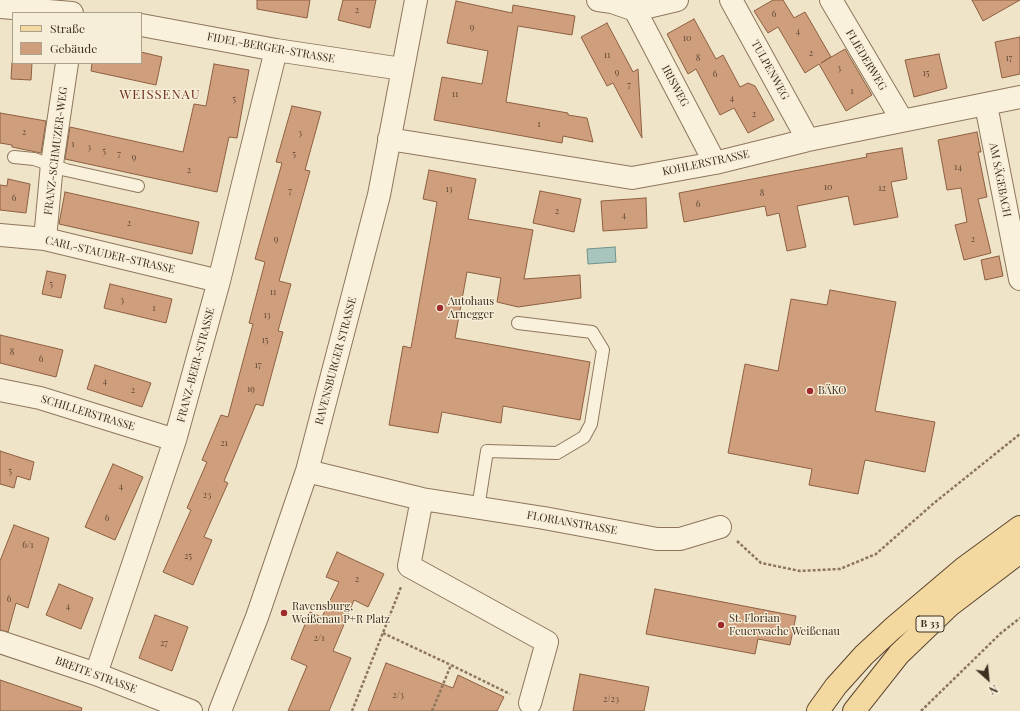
<!DOCTYPE html>
<html>
<head>
<meta charset="utf-8">
<style>
  body { margin:0 }
  #map { position:relative; width:1020px; height:711px; overflow:hidden; background:#f0e4c8; font-family:"Playfair Display",serif }
  canvas { display:block }
  .legend { position:absolute; left:12px; top:12px; width:130px; height:52px; box-sizing:border-box; background:#f7eed8; border:1px solid #ada18e; margin:0; padding:5px 7px; list-style:none; font-size:12px; color:#3d2e20 }
  .legend li { display:flex; align-items:center; gap:8px; height:20px }
  .legend b { width:20px; border:1px solid #ada18e }
  .north { position:absolute; left:968px; top:659px; width:40px; height:40px; -webkit-text-stroke:3px #f7eed8; paint-order:stroke; rotate:153deg; font-size:11px; font-weight:700; line-height:16px; text-align:center; color:#3d2e20 }
  .north::after { content:''; display:block; margin:auto; width:14px; height:18px; background:#3d2e20; clip-path:polygon(50% 0,100% 100%,50% 72%,0 100%) }
</style>
</head>
<body>
<div id="map">
<canvas width="1020" height="711"></canvas>
<ul class="legend">
<li><b style="height:5px;background:#f3d9a0"></b>Straße</li>
<li><b style="height:11px;background:#cf9f7d"></b>Gebäude</li>
</ul>
<div class="north">N</div>
</div>
<script>
const ctx = document.querySelector('canvas').getContext('2d');
ctx.lineJoin = 'round';
function paint(path, color) { ctx.fillStyle = color; ctx.fill(path, 'evenodd'); }
const poly = rows => new Path2D(rows.map(r => 'M' + r).join(''));
function trace(path, color, width, dash) { ctx.strokeStyle = color; ctx.lineWidth = width; ctx.lineCap = dash ? 'butt' : 'round'; ctx.setLineDash(dash || []); ctx.stroke(path); }
function drawText(font, color, halo, rows, align = 'center') {
  ctx.font = font + ' "Playfair Display",serif'; ctx.lineWidth = 3; ctx.setLineDash([]); ctx.textBaseline = 'middle'; ctx.strokeStyle = halo; ctx.fillStyle = color; for (const [text, x, y, turn = 0] of rows) {
    ctx.save(); ctx.translate(x, y); ctx.rotate((+turn || 0) * Math.PI / 180); ctx.textAlign = isNaN(turn) ? turn : align; if (halo) ctx.strokeText(text, 0, 0); ctx.fillText(text, 0, 0); ctx.restore();
  }
}
const water = poly([
  [615,247,616,262,588,264,587,249,615,247]
]);
paint(water, '#a9c4bc');
trace(water, '#6f938a', 1);
const building = poly([
  [257,0,310,0,307,18,257,9,257,0],
  [343,0,376,0,370,28,338,20,343,0],
  [773,0,783,0,794,18,805,12,831,57,821,63,845,49,872,95,846,111,819,64,805,73,778,27,768,33,754,11,773,0],
  [972,0,1020,0,983,21,972,0],
  [456,1,512,13,513,5,575,16,572,35,518,26,506,102,568,113,568,115,587,118,593,142,563,136,562,143,434,120,442,77,482,84,488,51,447,43,456,1],
  [694,19,716,59,723,55,740,87,748,83,755,86,774,120,748,133,734,108,720,115,696,69,688,74,667,34,694,19],
  [607,23,633,72,638,69,642,138,613,83,607,86,581,37,607,23],
  [1020,37,1020,74,1002,78,995,42,1020,37],
  [141,52,162,57,156,85,91,71,92,63,141,63,141,52],
  [939,54,947,88,914,97,905,60,939,54],
  [12,63,32,63,31,80,11,79,12,63],
  [214,64,249,70,237,138,229,137,217,192,65,159,70,127,183,152,194,104,206,106,214,64],
  [292,106,321,112,305,170,310,171,279,281,291,284,278,331,283,332,263,406,256,404,224,481,228,483,204,537,212,540,193,585,163,572,191,510,187,508,207,462,202,460,221,415,228,417,253,324,249,323,265,262,255,259,282,163,276,162,292,106],
  [0,113,46,121,41,153,12,147,12,145,0,143,0,113],
  [977,132,981,152,978,152,987,197,978,199,991,253,964,260,955,225,967,222,961,188,947,190,938,140,977,132],
  [902,148,907,179,891,182,898,217,854,225,848,196,797,206,806,247,787,251,779,213,767,216,765,206,684,222,679,193,867,157,866,154,902,148],
  [429,170,476,179,468,219,533,230,524,279,580,275,581,298,518,307,497,302,501,278,467,272,455,338,590,362,580,420,503,406,501,423,442,412,438,433,389,425,403,346,411,348,437,202,423,199,429,170],
  [8,179,30,184,26,213,0,210,0,185,7,186,8,179],
  [540,191,581,199,574,232,533,223,540,191],
  [65,192,199,222,192,254,59,224,65,192],
  [646,198,647,228,603,231,601,201,646,198],
  [999,256,1003,276,985,280,981,260,999,256],
  [47,271,66,275,61,298,42,294,47,271],
  [110,284,172,299,166,323,104,308,110,284],
  [830,290,896,302,875,411,935,422,925,472,865,460,858,494,809,485,812,469,728,453,745,364,778,371,791,299,827,305,830,290],
  [0,335,63,350,56,377,0,363,0,335],
  [95,365,151,383,142,407,87,389,95,365],
  [0,451,34,462,30,480,17,476,14,488,0,484,0,451],
  [113,464,143,477,115,540,85,527,113,464],
  [14,525,49,538,28,608,16,603,8,632,0,630,0,561,14,525],
  [337,552,384,574,368,607,354,600,333,651,351,658,329,711,288,711,307,666,291,659,310,612,322,617,339,582,326,577,337,552],
  [59,584,93,598,81,629,46,615,59,584],
  [655,589,796,616,790,645,758,639,755,654,646,634,655,589],
  [155,615,188,627,172,671,139,658,155,615],
  [386,663,453,688,458,675,504,697,497,711,368,711,386,663],
  [580,674,649,687,644,711,573,711,580,674],
  [0,680,82,708,81,711,0,711,0,680]
]);
paint(building, '#cf9f7d');
trace(building, '#8d5f41', 1);
const service = poly([
  [14,157,34,159,66,170,138,186],
  [478,508,487,451,557,453,584,437,591,424,603,350,592,332,518,323]
]);
const minor = poly([
  [598,0,612,2,635,10,677,0],
  [731,0,808,140],
  [831,0,902,120],
  [0,7,72,13],
  [635,10,715,163],
  [141,25,276,50,402,69],
  [986,105,1020,279],
  [389,139,632,178,715,163,808,140,1020,97],
  [0,235,45,239,219,281],
  [45,239,52,164,67,63],
  [0,390,40,398,175,440],
  [307,471,422,499,544,518,657,539,680,539,720,527],
  [422,499,409,566,547,642,530,703],
  [0,642,96,674,191,711],
  [96,674,175,440,219,281,276,50],
  [220,711,257,617,307,471,379,195,416,0]
]);
const primary = poly([
  [818,711,836,686,864,655,892,629,964,568,1020,527],
  [854,711,899,654,949,606,1020,552]
]);
trace(service, '#8d765c', 14);
trace(minor, '#8d765c', 24);
trace(primary, '#5b4430', 24);
trace(poly([
  [737,541,761,563,800,571,840,569,876,554,934,503,1020,434],
  [383,633,451,665],
  [352,711,401,587],
  [432,711,451,665,510,694],
  [921,711,1001,633,1020,618]
]), '#8d765c', 2.5, [3, 2]);
trace(service, '#faf1dc', 12);
trace(minor, '#faf1dc', 22);
trace(primary, '#f3d9a0', 22);
for (const [x, y, r, color] of [
  [440,308,4,"#9e2a2b"],
  [810,391,4,"#9e2a2b"],
  [284,613,4,"#9e2a2b"],
  [721,625,4,"#9e2a2b"]
]) { const dot = new Path2D(); dot.arc(x, y, r, 0, 2 * Math.PI); ctx.fillStyle = color; ctx.fill(dot); trace(dot, '#f7eed8', 1.5); }
drawText('9px', '#624a37', null, [
  ["2",357,10],
  ["6",774,14],
  ["9",472,27],
  ["4",798,31],
  ["10",687,38],
  ["2",811,53],
  ["11",607,55],
  ["8",698,58],
  ["17",1009,58],
  ["3",839,68],
  ["9",617,72],
  ["15",926,73],
  ["6",715,74],
  ["7",629,85],
  ["1",852,91],
  ["11",455,94],
  ["4",732,98],
  ["5",234,99],
  ["2",754,114],
  ["1",539,124],
  ["2",24,132],
  ["3",300,133],
  ["1",73,144],
  ["3",89,147],
  ["5",104,151],
  ["7",119,154],
  ["5",294,154],
  ["9",134,157],
  ["14",958,167],
  ["2",189,170],
  ["10",828,187],
  ["12",882,188],
  ["13",449,189],
  ["7",290,191],
  ["8",762,193],
  ["6",14,198],
  ["6",698,204],
  ["2",557,211],
  ["4",624,215],
  ["2",129,223],
  ["9",276,239],
  ["2",973,239],
  ["5",51,284],
  ["11",273,292],
  ["3",122,300],
  ["1",154,308],
  ["13",267,315],
  ["15",265,340],
  ["8",12,352],
  ["6",41,359],
  ["17",258,365],
  ["4",105,381],
  ["19",251,389],
  ["2",133,390],
  ["21",224,443],
  ["5",10,471],
  ["4",121,486],
  ["23",207,495],
  ["6",107,518],
  ["6/1",28,545],
  ["25",188,556],
  ["2",357,579],
  ["6",9,599],
  ["4",68,606],
  ["2/1",319,638],
  ["27",164,643],
  ["2/3",398,695],
  ["2/23",611,699]
]);
for (const [x, y, w] of [
  [930,624,28]
]) { const box = new Path2D(); box.roundRect(x - w / 2, y - 8, w, 16, 3); ctx.fillStyle = '#f7eed8'; ctx.fill(box); trace(box, '#3d2e20', 1); }
drawText('bold 10px', '#3d2e20', null, [
  ["B 33",930,624]
]);
drawText('11px', '#3d2e20', '#f7eed8', [
  ["FIDEL-BERGER-STRASSE",271,48,10],
  ["FLIEDERWEG",866,60,59],
  ["TULPENWEG",770,70,61],
  ["IRISWEG",675,86,62],
  ["FRANZ-SCHMUZER-WEG",56,151,-83],
  ["KOHLERSTRASSE",706,163,-12],
  ["AM SÄGEBACH",1000,180,79],
  ["CARL-STAUDER-STRASSE",110,255,13],
  ["RAVENSBURGER STRASSE",336,361,-75],
  ["FRANZ-BEER-STRASSE",196,365,-75],
  ["SCHILLERSTRASSE",88,413,17],
  ["FLORIANSTRASSE",572,523,10],
  ["BREITE STRASSE",96,675,20]
]);
drawText('11px', '#3d2e20', '#f7eed8', [
  ["Autohaus",448,302],
  ["Arnegger",448,315],
  ["BÄKO",818,391],
  ["Ravensburg,",292,607],
  ["Weißenau P+R Platz",292,620],
  ["St. Florian",729,619],
  ["Feuerwache Weißenau",729,632]
], 'left');
ctx.letterSpacing = '1px';
drawText('13px', '#6b2e1e', '#f7eed8', [
  ["WEISSENAU",160,95]
]);
ctx.letterSpacing = '0px';
</script>
</body>
</html>
